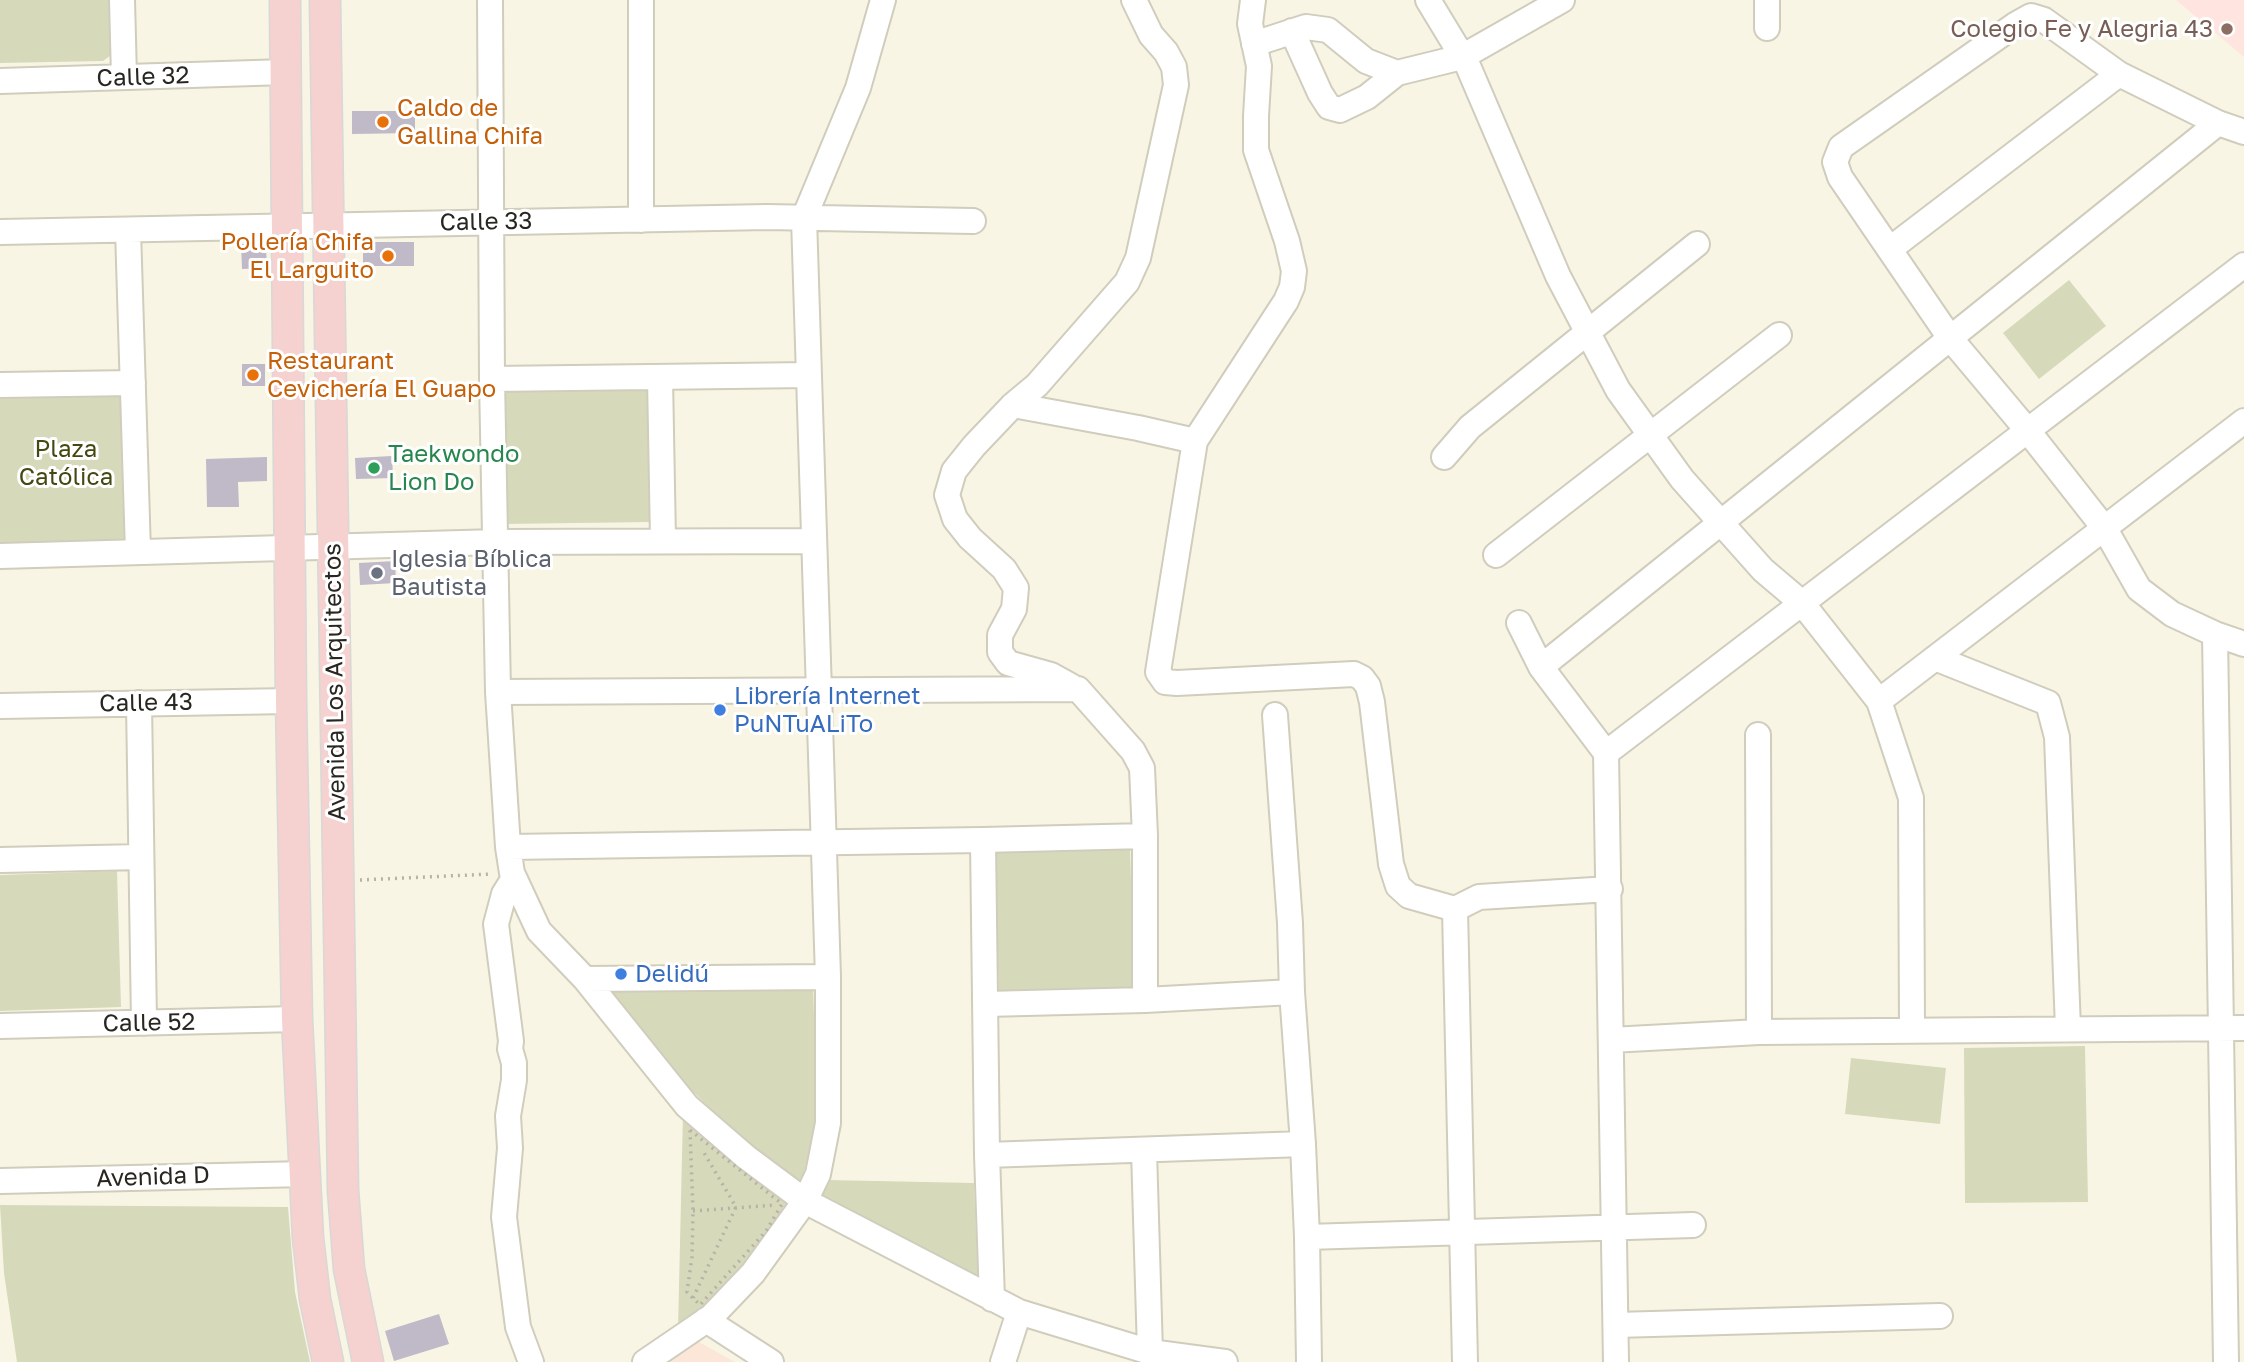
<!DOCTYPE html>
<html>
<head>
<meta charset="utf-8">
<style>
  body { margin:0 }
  canvas { display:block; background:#f8f5e4 }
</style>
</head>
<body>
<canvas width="2244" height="1362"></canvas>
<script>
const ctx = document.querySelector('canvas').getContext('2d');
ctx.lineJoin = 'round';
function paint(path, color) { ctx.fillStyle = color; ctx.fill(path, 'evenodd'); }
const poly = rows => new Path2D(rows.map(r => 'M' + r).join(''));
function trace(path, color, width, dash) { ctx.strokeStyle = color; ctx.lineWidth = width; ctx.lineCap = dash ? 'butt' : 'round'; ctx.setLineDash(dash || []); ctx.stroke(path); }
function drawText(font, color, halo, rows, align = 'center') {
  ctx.font = font + ' "Golos Text",sans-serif'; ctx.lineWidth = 6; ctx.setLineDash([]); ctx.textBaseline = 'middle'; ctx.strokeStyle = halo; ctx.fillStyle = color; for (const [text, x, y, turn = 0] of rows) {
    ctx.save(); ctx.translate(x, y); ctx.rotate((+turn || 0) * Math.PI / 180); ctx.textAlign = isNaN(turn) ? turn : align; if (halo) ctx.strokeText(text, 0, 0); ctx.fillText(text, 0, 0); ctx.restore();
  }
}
paint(poly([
  [697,1341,735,1362,663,1362]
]), '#fce6d8');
paint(poly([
  [2176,0,2244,0,2244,57]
]), '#ffe4e0');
paint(poly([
  [0,0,113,0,114,53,103,61,0,63],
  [2069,280,2106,326,2039,379,2003,333],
  [648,381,651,522,504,524,506,386],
  [133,383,130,542,0,545,0,385],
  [1130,847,1134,989,999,994,994,851],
  [117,871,121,1007,0,1011,0,875],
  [813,981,817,1120,801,1184,730,1128,657,1056,595,985],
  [2085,1046,2088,1202,1965,1203,1964,1048],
  [1851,1058,1946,1068,1940,1124,1845,1114],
  [683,1113,790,1208,736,1275,678,1330],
  [827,1180,974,1183,978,1284,905,1246,823,1195],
  [0,1205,288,1207,295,1292,310,1362,17,1362,4,1273]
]), '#d6dabb');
paint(poly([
  [352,111,415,111,415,133,352,134],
  [363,242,414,242,414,266,363,266],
  [261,243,266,248,267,268,242,269,241,244],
  [242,364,265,364,265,386,242,386],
  [392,456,393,478,356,479,355,458],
  [267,457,267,481,238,482,239,507,207,507,206,459],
  [395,561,396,583,360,585,359,563],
  [439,1314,449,1344,394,1361,385,1331]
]), '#bfb9c8');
const minor = poly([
  [122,0,124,77],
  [490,0,492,379,498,692,508,847,512,873,539,931,585,979,687,1106,746,1157,805,1201,1019,1312,1150,1352,1225,1362],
  [641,0,641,220],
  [1253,0,1250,24,1259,66,1256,116,1256,150,1287,241,1294,271,1292,287,1286,301,1195,441,1158,672,1165,682,1177,683,1354,674,1362,678,1368,686,1372,702,1391,864,1398,886,1409,896,1455,909,1479,897,1610,889],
  [1428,0,1468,66,1558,276,1618,390,1682,479,1763,570,1802,603,1879,701,1911,798,1912,1030],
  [1767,28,1767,0],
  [1292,31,1320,93,1329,107,1340,110,1367,97,1397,73],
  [1254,44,1306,27,1328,30,1366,61,1397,73,1462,57,1562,0],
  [0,81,286,72],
  [2244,132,2218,123,2119,74,2044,20,2031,16,2015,25,1841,147,1835,162,1840,177,1950,338,2028,431,2105,529,2139,589,2172,614,2215,634,2244,644],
  [128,230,138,552],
  [0,232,767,217,973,221],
  [1890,249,2119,74],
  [660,377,663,541],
  [492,379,809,375],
  [0,385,133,383],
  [1013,405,1138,428,1195,441],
  [1444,457,1470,427,1697,244],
  [1496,555,1779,335],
  [0,556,497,542,814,541],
  [1519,623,1541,667,1606,753,1616,1362],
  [2215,634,2226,1362],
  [1935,658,2048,703,2057,737,2068,1029],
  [1541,667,2218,123],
  [1071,686,1051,675,1008,663,1000,652,1000,635,1014,609,1016,588,1004,569,970,538,955,519,947,495,954,471,974,446,1013,405,1037,385,1113,298,1127,282,1138,258,1176,85,1174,67,1166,52,1151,35,1134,0],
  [498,692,1078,689,1133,751,1142,768,1145,836,1145,1000],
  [1879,701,2244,421],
  [139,703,144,1023],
  [0,706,291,701],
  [1275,715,1290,923,1292,992,1303,1144,1307,1237,1309,1362],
  [1758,735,1759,1032],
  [1606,753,2244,265],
  [983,840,987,1155,992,1299],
  [508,847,983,840,1145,836],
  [0,860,141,857],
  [514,878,504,894,496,924,511,1041,510,1049,514,1063,514,1080,508,1116,510,1148,504,1217,518,1327,531,1362],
  [1455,909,1465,1362],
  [585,979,828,977],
  [986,1004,1145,1000,1292,992],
  [0,1026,297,1019],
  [1611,1040,1759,1032,2244,1028],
  [1144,1151,1150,1352],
  [987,1155,1303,1144],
  [0,1181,306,1174],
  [1307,1237,1693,1225],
  [706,1320,771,1362],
  [1616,1325,1940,1316],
  [645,1362,711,1317,753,1273,805,1201,818,1174,828,1123,828,977,804,218,858,88,883,0],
  [1003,1362,1019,1312]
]);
const major = poly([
  [285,0,291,701,297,1019,308,1238,315,1299,328,1362],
  [325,0,343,1190,349,1269,368,1362]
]);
trace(minor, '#d0cdbd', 28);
trace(major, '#d8d8d7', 33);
trace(poly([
  [360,880,492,874],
  [690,1130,782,1204,766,1231,700,1305,687,1292,692,1257,693,1211,690,1130],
  [693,1211,775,1205],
  [693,1298,736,1207,703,1151]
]), '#b6b3a6', 3.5, [2, 5]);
trace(minor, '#fff', 24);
trace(major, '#f5d1d0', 30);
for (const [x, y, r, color] of [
  [2227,29,7,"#8d6e63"],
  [383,122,7,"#e8710a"],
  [388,256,7,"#e8710a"],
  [253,375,7,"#e8710a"],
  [374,468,7,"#2e9e5b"],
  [377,573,7,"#6b7280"],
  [720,710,7,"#3f7fe0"],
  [621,974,7,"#3f7fe0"]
]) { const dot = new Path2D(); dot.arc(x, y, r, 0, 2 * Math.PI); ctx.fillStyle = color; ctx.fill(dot); trace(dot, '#fff', 2.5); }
drawText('24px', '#785e54', '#fff', [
  ["Colegio Fe y Alegria 43",2213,29]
], 'right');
drawText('24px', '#272620', '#fff', [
  ["Calle 32",143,77,-2],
  ["Calle 33",486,222,-1],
  ["Avenida Los Arquitectos",335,682,-91],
  ["Calle 43",146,703,-1],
  ["Calle 52",149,1023,-1],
  ["Avenida D",153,1177,-2]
]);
drawText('24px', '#c56008', '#fff', [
  ["Caldo de",397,108],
  ["Gallina Chifa",397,136],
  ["Pollería Chifa",374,242,"right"],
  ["El Larguito",374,270,"right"],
  ["Restaurant",267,361],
  ["Cevichería El Guapo",267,389]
], 'left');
drawText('24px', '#444811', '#fff', [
  ["Plaza",66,449],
  ["Católica",66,477]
]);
drawText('24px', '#27864d', '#fff', [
  ["Taekwondo",388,454],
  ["Lion Do",388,482]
], 'left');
drawText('24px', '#5b616d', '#fff', [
  ["Iglesia Bíblica",391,559],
  ["Bautista",391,587]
], 'left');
drawText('24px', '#366cbe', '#fff', [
  ["Librería Internet",734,696],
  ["PuNTuALiTo",734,724],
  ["Delidú",635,974]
], 'left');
</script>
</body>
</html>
